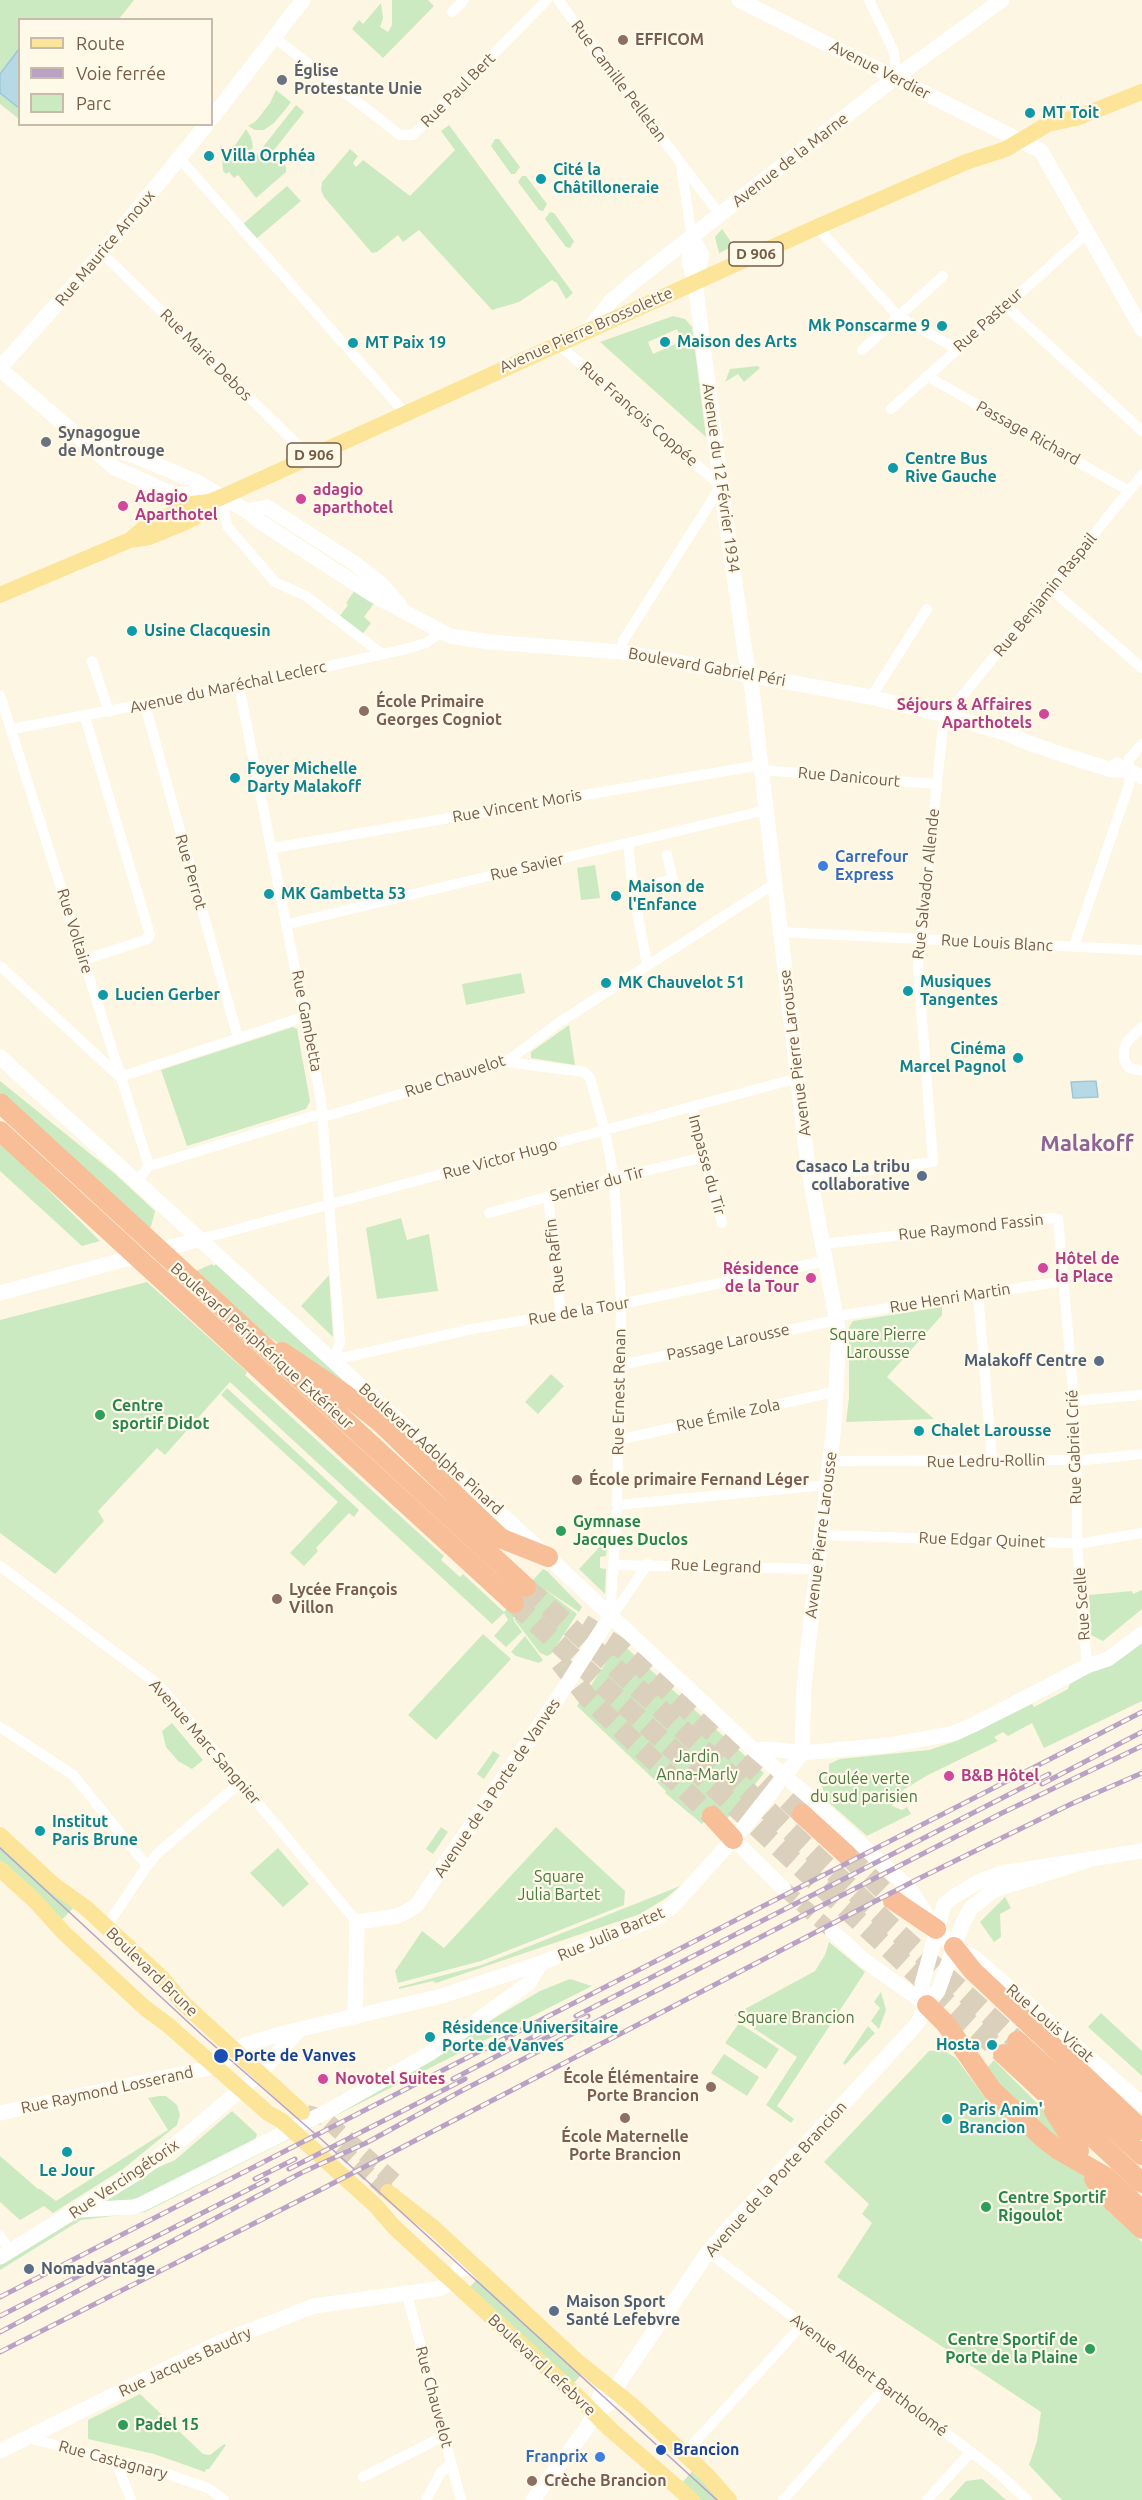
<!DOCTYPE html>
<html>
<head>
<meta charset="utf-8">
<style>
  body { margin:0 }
  #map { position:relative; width:1142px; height:2500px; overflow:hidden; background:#fdf6e2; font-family:Ubuntu,sans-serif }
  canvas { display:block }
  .legend { position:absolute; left:18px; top:18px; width:195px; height:108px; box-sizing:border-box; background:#fff9e9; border:2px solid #c8bba9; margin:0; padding:8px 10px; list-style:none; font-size:18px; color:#755e48 }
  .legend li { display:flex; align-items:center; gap:12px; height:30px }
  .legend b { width:30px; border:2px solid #c8bba9 }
</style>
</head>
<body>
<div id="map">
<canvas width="1142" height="2500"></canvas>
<ul class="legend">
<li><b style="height:8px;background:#fce599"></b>Route</li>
<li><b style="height:8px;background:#baa1c6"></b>Voie ferrée</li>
<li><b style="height:16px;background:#cceac1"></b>Parc</li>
</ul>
</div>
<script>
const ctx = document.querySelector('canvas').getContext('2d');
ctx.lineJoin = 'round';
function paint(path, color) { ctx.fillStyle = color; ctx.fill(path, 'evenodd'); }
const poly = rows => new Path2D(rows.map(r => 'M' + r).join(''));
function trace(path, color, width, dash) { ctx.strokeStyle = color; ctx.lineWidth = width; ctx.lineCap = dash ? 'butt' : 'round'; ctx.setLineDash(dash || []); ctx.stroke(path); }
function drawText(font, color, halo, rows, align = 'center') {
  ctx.font = font + ' Ubuntu,sans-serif'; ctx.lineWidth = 4.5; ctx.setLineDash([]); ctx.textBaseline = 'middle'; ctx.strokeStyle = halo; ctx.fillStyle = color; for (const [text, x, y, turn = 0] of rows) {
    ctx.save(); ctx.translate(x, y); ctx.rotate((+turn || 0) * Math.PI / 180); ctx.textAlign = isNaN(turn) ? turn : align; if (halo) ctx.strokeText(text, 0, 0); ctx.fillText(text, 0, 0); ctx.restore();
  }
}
paint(poly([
  [0,0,134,0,119,19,20,20,19,119,0,104],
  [392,0,428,0,434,6,383,58,352,29,359,20,363,24,381,3,383,18,380,27,388,32,392,25],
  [276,90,291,102,285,110,274,123,264,130,255,130,248,126,256,121,270,103],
  [296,105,304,112,271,154,286,166,286,172,256,198,238,175,234,178,229,172,226,174,223,171,222,154,236,144,246,129,251,137,253,147,247,159,251,162],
  [449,125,573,293,566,299,557,283,552,280,519,302,492,310,419,230,403,242,398,235,377,252,372,253,324,197,321,190,322,182,350,149,358,156,353,163,356,167,363,160,410,196,455,150,441,131],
  [495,139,499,139,520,167,515,174,511,174,491,146],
  [522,176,526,176,547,204,543,211,539,210,518,182],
  [287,186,301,201,256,239,243,224],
  [550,212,554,213,574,241,570,248,566,247,545,219],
  [722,229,734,246,719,253,715,237],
  [673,316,685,319,692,327,706,437,600,342],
  [677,329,682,341,653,354,648,342],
  [758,366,760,368,744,382,738,374,725,382,730,369],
  [355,590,375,602,364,617,371,623,362,635,339,617,348,605,346,603],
  [595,865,600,898,581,900,577,868],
  [521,973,525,993,466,1005,462,984],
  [569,1025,575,1065,531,1058,531,1052],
  [293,1027,297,1029,310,1101,306,1109,187,1146,161,1070],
  [0,1081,114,1173,155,1211,151,1227,149,1228,0,1092],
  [0,1142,100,1241,82,1246,0,1171],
  [401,1218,407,1240,429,1234,438,1291,377,1299,366,1228],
  [218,1262,511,1531,507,1534,355,1399,257,1328,194,1272,212,1264,214,1266],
  [329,1275,333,1337,301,1306],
  [147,1282,247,1372,245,1375,444,1556,441,1560,460,1577,463,1574,504,1612,543,1569,547,1571,582,1607,579,1612,543,1588,577,1614,551,1654,547,1656,540,1653,514,1619,533,1593,513,1618,514,1621,522,1632,506,1647,494,1636,508,1620,504,1613,492,1624,230,1382,165,1455,157,1448,98,1511,104,1521,55,1574,0,1533,0,1320],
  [942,1307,942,1315,887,1377,934,1419,846,1422,849,1398,849,1327,853,1321],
  [551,1374,564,1386,538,1414,525,1402],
  [227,1388,359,1510,354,1517,349,1513,316,1548,318,1551,304,1566,290,1553,338,1502,221,1395],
  [608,1538,606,1556,600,1557,600,1568,606,1569,605,1594,579,1569],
  [1142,1590,1142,1609,1103,1641,1091,1635,1089,1595,1132,1591,1133,1594],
  [483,1634,511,1659,436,1740,408,1715],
  [525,1636,543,1660,539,1663,516,1656,511,1652],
  [620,1642,764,1773,727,1819,715,1808,702,1824,665,1793,666,1791,577,1706],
  [1142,1642,1142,1701,1044,1748,1032,1723,1008,1736,1003,1732,994,1737,998,1741,928,1775,903,1790,892,1806,902,1810,907,1807,911,1814,867,1836,826,1800,822,1786,824,1778,829,1772,829,1764,840,1759,929,1750,959,1740,1032,1704,1034,1707,1068,1689,1070,1684],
  [172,1723,203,1760,192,1769,178,1761,166,1747,162,1731],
  [493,1751,500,1755,484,1779,477,1774],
  [441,1827,448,1832,433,1854,426,1849],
  [556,1827,625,1891,624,1905,481,1961,398,1983,395,1971,422,1931,444,1948],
  [0,1841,75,1906,60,1922,0,1862],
  [278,1848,309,1884,283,1907,250,1873],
  [680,1886,666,1898,640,1914,436,1983,433,1981,399,1989,399,1987,482,1965],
  [1005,1897,1011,1908,1000,1914,1001,1937,994,1942,980,1922],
  [829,1942,865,1972,777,2106,794,2119,791,2123,766,2105,797,2057,734,2015,815,1971,825,1955],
  [570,1979,592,1986,145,2212,81,2220,0,2270,0,2264,79,2217,129,2210,368,2093,540,1991],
  [881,1992,886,2010,879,2029,871,2021,880,2008,874,2002],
  [1101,2013,1142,2051,1142,2076,1088,2027],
  [739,2023,779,2049,766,2069,725,2043],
  [868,2026,875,2033,845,2065,843,2063],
  [943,2050,956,2058,983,2095,1046,2152,1085,2173,1108,2211,1142,2242,1142,2500,1062,2500,1029,2465,1037,2441,1041,2412,837,2277,872,2223,862,2214,869,2204,824,2162,929,2051],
  [724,2054,759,2077,747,2096,711,2073],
  [994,2060,1056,2122,1071,2147,1054,2137,996,2088,987,2068],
  [159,2096,166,2096,177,2105,180,2115,177,2125,123,2169,53,2213,44,2206,20,2220,0,2202,0,2156,38,2189,40,2189,56,2201,168,2130,148,2098],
  [232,2111,257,2134,255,2141,131,2202,104,2201,148,2172,175,2160],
  [477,2279,582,2374,573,2384,468,2289],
  [140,2394,203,2454,210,2455,224,2444,226,2445,209,2469,206,2469,205,2472,154,2454,88,2439,88,2420],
  [695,2468,722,2500,701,2500,680,2485],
  [982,2479,1006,2500,949,2500,966,2481]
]), '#cceac1');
const water = poly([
  [19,49,19,108,0,93,0,74,19,49],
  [1096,1081,1098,1097,1073,1098,1071,1082,1096,1081]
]);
paint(water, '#b7d9e6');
trace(water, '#9dc7d8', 1.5);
trace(poly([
  [784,1889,832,1931]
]), '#dbd0bc', 15, [15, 8]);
trace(poly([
  [307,2113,323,2117,400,2186],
  [340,2147,388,2192]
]), '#dbd0bc', 16, [16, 8]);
trace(poly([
  [526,1587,655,1704,894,1929,1017,2041],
  [514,1603,1003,2054],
  [583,1624,622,1649,802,1814],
  [560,1662,588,1698,712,1816],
  [847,1855,893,1900]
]), '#dbd0bc', 20, [20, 10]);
trace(poly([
  [558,0,720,215],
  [869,0,894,52,896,77],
  [452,12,464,0],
  [275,38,400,135,413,135,547,0],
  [180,159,405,413],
  [681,165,692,237],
  [817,227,898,316,957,349],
  [102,253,310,457],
  [1005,305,1142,431],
  [557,343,721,486,623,641,621,652],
  [862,350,943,276],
  [927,376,1129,491],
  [891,409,1087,233],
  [222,497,227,526,275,582,306,596,382,654],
  [1050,588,1142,668],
  [92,661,109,712],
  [239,686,321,1100,340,1343,333,1360],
  [0,695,149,1166],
  [871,697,927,609],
  [145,705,238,1038],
  [12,729,239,686,406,649,426,643,440,633],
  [762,770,936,784],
  [628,843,633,890,647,964],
  [273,848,761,765],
  [633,890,673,879,667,855],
  [288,924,766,810],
  [780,932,1142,950],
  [1074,946,1129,785,1129,759,1142,744],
  [84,960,148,939,150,935,85,717],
  [0,966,120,1077,306,1016],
  [1142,1027,1127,1042,1124,1049,1124,1060,1129,1068,1142,1071],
  [506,1062,584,1072,590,1078,605,1131,614,1178,621,1304,617,1505,610,1617],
  [692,1107,722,1223],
  [810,1177,933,1162,918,966,943,726,954,706,1142,475],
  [137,1181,149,1166,163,1162,313,1116,331,1115,506,1062,560,1022,774,884],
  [548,1197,561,1314],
  [489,1213,614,1178,705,1157],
  [201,1239,798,1078],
  [822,1244,1053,1218,1058,1219,1074,1401,1077,1452,1077,1543,1087,1666],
  [978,1293,992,1461],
  [333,1360,472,1329,621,1304,825,1261],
  [620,1365,837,1320,844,1315,1064,1281],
  [1074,1401,1142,1395],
  [618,1440,838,1391],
  [831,1461,1085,1460,1142,1454],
  [617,1505,827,1485],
  [822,1535,1067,1543,1084,1543,1142,1533],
  [614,1565,817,1569],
  [0,1566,160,1686,357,1922],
  [612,1616,648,1564],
  [0,1727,73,1775,147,1866],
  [106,1927,147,1866,159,1852,240,1783],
  [0,2236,10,2251],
  [708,2252,996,2471,1027,2500],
  [407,2294,461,2500],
  [28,2438,159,2471,208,2488,224,2500],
  [685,2453,802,2325],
  [115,2459,131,2500],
  [363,2477,444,2436],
  [426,2500,441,2472,451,2464],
  [783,2500,885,2387],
  [927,2500,971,2452]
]), '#fff', 10);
trace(poly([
  [739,0,1041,151,1142,329],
  [212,118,303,0],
  [692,237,689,262,695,281,721,486,746,659,752,689,808,1166,839,1334,834,1426,809,1638,804,1687,802,1753],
  [692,237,702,255,695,281],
  [588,330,611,301,636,280,896,77,1002,0],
  [0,368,102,253,207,124],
  [0,369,115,468,173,494,216,496],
  [87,443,133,455,197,482,247,511,259,521,373,595,450,636,489,642,621,652,871,697,948,716,1008,734,1026,742,1067,756,1112,770,1123,770],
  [247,511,267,507,354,563,379,582,399,604],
  [1117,765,1142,777],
  [0,1057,548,1557,754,1750,813,1800,910,1889,936,1929,954,1947,975,1958,1142,2104],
  [0,1293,201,1239],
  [754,1750,771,1749,802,1753,889,1745,951,1734,973,1725,1087,1666,1108,1659,1142,1634],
  [733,1839,784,1889],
  [832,1931,864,1960,927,2005],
  [927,2005,922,1984,944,1905,953,1897,980,1881,1002,1873,1142,1851],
  [355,2017,357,1922,398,1916,416,1906,558,1698,610,1617],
  [0,2113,214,2067,247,2044,284,2033,442,1996,541,1963,656,1918,673,1906,744,1827,802,1753],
  [80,2210,133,2207,142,2204,330,2110,429,2054,474,2023,529,1983,541,1963],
  [0,2257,140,2171,186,2136,260,2073,298,2031],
  [594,2414,609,2403,614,2390,708,2252,726,2231,917,2024,927,2005,938,1991,963,1923,971,1908,994,1890,1086,1861],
  [0,2451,221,2342,314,2306,437,2289,444,2287,460,2268,478,2268],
  [533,2500,586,2429,594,2414,600,2395,614,2390]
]), '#fff', 15);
trace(poly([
  [130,540,143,529,191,504,209,502,222,497,817,227,966,162,1006,149,1048,124,1076,118,1142,92],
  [0,595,130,540,149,537,188,521,197,516,209,502],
  [0,1835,54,1885,86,1908,162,1978,183,2003,302,2112],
  [0,1869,35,1901,64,1933,145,2008,168,2025,268,2113,282,2121,376,2206,394,2227,575,2394,611,2430,692,2500],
  [388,2192,434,2228,578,2362,633,2406,707,2475,729,2500]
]), '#fce599', 16);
trace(poly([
  [0,1103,526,1587],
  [0,1131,514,1603],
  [282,1352,346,1395,381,1423,500,1538,548,1557],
  [802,1814,847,1855],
  [712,1816,733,1839],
  [893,1900,936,1929],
  [954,1947,973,1971,1142,2130],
  [927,2005,946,2024,992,2090,1043,2138,1057,2149,1106,2177,1142,2210],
  [1017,2041,1142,2155],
  [1003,2054,1142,2183],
  [1054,2111,1079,2151],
  [1094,2179,1114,2203,1142,2229]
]), '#f8be98', 20);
trace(poly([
  [0,1848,202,2035,321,2139,717,2500]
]), '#baa1c6', 1.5);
const rail = poly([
  [1042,1784,1142,1732],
  [576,2016,1049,1774],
  [534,2044,588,2016],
  [453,2079,541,2033],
  [289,2169,465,2079],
  [255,2179,295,2159],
  [0,2297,1142,1712],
  [0,2316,267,2180],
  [0,2332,301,2173,366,2143,463,2090,1002,1813,1142,1746],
  [0,2352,320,2190,918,1879,1071,1804,1142,1773]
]);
trace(rail, '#baa1c6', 5);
trace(rail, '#fff9e9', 3, [9]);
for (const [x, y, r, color] of [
  [623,40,6,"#8d6e63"],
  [282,80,6,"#6b7280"],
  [1030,113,6,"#0f9aa8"],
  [209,156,6,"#0f9aa8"],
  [541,179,6,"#0f9aa8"],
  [942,326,6,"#0f9aa8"],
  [665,342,6,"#0f9aa8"],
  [353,343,6,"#0f9aa8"],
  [46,442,6,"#6b7280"],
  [893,468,6,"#0f9aa8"],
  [301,499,6,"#d1479c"],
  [123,506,6,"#d1479c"],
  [132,631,6,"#0f9aa8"],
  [364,711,6,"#8d6e63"],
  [1044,714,6,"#d1479c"],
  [235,778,6,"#0f9aa8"],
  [823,866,6,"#3f7fe0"],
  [269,894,6,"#0f9aa8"],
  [616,896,6,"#0f9aa8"],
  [606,983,6,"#0f9aa8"],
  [908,991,6,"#0f9aa8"],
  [103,995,6,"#0f9aa8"],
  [1018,1058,6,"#0f9aa8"],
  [922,1176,6,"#5c6f8a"],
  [1043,1268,6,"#d1479c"],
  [811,1278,6,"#d1479c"],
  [1099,1361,6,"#5c6f8a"],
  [100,1415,6,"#2e9e5b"],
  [919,1431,6,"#0f9aa8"],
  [577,1480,6,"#8d6e63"],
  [561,1531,6,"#2e9e5b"],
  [277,1599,6,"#8d6e63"],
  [949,1776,6,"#d1479c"],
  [40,1831,6,"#0f9aa8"],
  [430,2037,6,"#0f9aa8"],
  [992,2045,6,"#0f9aa8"],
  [221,2056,8,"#1a4fb4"],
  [323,2079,6,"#d1479c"],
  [711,2087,6,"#8d6e63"],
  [625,2118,6,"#8d6e63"],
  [947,2119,6,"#0f9aa8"],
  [67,2152,6,"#0f9aa8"],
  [986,2207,6,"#2e9e5b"],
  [29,2269,6,"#5c6f8a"],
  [554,2311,6,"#5c6f8a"],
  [1090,2349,6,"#2e9e5b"],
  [123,2425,6,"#2e9e5b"],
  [661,2450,6,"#1a4fb4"],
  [600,2457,6,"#3f7fe0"],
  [532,2481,6,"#8d6e63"]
]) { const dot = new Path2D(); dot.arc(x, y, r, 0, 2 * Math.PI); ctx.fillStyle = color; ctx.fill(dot); trace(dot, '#fff9e9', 2); }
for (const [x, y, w] of [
  [756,254,54],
  [314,455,54]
]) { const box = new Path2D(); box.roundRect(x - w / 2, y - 12, w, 24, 4.5); ctx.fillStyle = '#fff9e9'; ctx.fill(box); trace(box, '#755e48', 1.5); }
drawText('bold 15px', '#755e48', null, [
  ["D 906",756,254],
  ["D 906",314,455]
]);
drawText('bold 16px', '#785e54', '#fff9e9', [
  ["EFFICOM",635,40],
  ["École Primaire",376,702],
  ["Georges Cogniot",376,720],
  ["École primaire Fernand Léger",589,1480],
  ["Lycée François",289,1590],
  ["Villon",289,1608],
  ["École Élémentaire",699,2078,"right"],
  ["Porte Brancion",699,2096,"right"],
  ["École Maternelle",625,2137,"center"],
  ["Porte Brancion",625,2155,"center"],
  ["Crèche Brancion",544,2481]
], 'left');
drawText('16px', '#755e48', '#fff9e9', [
  ["Avenue Verdier",880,70,27],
  ["Rue Camille Pelletan",619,81,53],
  ["Rue Paul Bert",458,90,-45],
  ["Avenue de la Marne",790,160,-38],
  ["Rue Maurice Arnoux",105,248,-50],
  ["Rue Pasteur",988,320,-42],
  ["Avenue Pierre Brossolette",586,330,-24],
  ["Rue Marie Debos",206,355,45],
  ["Rue François Coppée",639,414,41],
  ["Passage Richard",1028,433,29],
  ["Avenue du 12 Février 1934",721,478,82],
  ["Rue Benjamin Raspail",1045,595,-51],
  ["Boulevard Gabriel Péri",707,667,10],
  ["Avenue du Maréchal Leclerc",228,687,-12],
  ["Rue Danicourt",849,777,5],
  ["Rue Vincent Moris",517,806,-10],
  ["Rue Savier",527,867,-13],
  ["Rue Perrot",191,872,74],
  ["Rue Salvador Allende",926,884,-84],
  ["Rue Voltaire",75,931,73],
  ["Rue Louis Blanc",997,943,3],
  ["Rue Gambetta",307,1021,79],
  ["Avenue Pierre Larousse",795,1053,-97],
  ["Rue Chauvelot",455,1076,-18],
  ["Rue Victor Hugo",500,1159,-15],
  ["Impasse du Tir",707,1165,75],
  ["Sentier du Tir",597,1184,-15],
  ["Rue Raymond Fassin",971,1227,-6],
  ["Rue Raffin",555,1256,-97],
  ["Rue Henri Martin",950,1298,-9],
  ["Rue de la Tour",579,1311,-10],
  ["Passage Larousse",728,1342,-12],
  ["Boulevard Périphérique Extérieur",262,1346,42],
  ["Rue Ernest Renan",619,1392,-89],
  ["Rue Émile Zola",728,1415,-12],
  ["Rue Gabriel Crié",1074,1447,-92],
  ["Boulevard Adolphe Pinard",431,1449,42],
  ["Rue Ledru-Rollin",986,1461,-1],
  ["Avenue Pierre Larousse",821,1535,-83],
  ["Rue Edgar Quinet",982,1540,2],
  ["Rue Legrand",716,1566,2],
  ["Rue Scelle",1082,1604,-94],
  ["Avenue Marc Sangnier",205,1742,49],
  ["Avenue de la Porte de Vanves",497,1788,-56],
  ["Rue Julia Bartet",611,1934,-23],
  ["Boulevard Brune",152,1972,44],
  ["Rue Louis Vicat",1050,2023,41],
  ["Rue Raymond Losserand",107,2090,-12],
  ["Rue Vercingétorix",124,2179,-34],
  ["Avenue de la Porte Brancion",776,2179,-48],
  ["Rue Jacques Baudry",185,2362,-25],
  ["Boulevard Lefebvre",542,2365,43],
  ["Avenue Albert Bartholomé",869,2375,37],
  ["Rue Chauvelot",434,2397,75],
  ["Rue Castagnary",113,2460,15]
]);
drawText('bold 16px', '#5b616d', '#fff9e9', [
  ["Église",294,71],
  ["Protestante Unie",294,89],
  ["Synagogue",58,433],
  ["de Montrouge",58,451]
], 'left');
drawText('bold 16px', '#0d838f', '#fff9e9', [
  ["MT Toit",1042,113],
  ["Villa Orphéa",221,156],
  ["Cité la",553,170],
  ["Châtilloneraie",553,188],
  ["Mk Ponscarme 9",930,326,"right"],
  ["Maison des Arts",677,342],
  ["MT Paix 19",365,343],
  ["Centre Bus",905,459],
  ["Rive Gauche",905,477],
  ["Usine Clacquesin",144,631],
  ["Foyer Michelle",247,769],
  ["Darty Malakoff",247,787],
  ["Maison de",628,887],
  ["l'Enfance",628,905],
  ["MK Gambetta 53",281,894],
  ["Musiques",920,982],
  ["Tangentes",920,1000],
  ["MK Chauvelot 51",618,983],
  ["Lucien Gerber",115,995],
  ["Cinéma",1006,1049,"right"],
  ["Marcel Pagnol",1006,1067,"right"],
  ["Chalet Larousse",931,1431],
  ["Institut",52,1822],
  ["Paris Brune",52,1840],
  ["Résidence Universitaire",442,2028],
  ["Porte de Vanves",442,2046],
  ["Hosta",980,2045,"right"],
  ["Paris Anim'",959,2110],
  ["Brancion",959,2128],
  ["Le Jour",67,2171,"center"]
], 'left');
drawText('bold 16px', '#b23c85', '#fff9e9', [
  ["adagio",313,490],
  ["aparthotel",313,508],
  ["Adagio",135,497],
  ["Aparthotel",135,515],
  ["Séjours & Affaires",1032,705,"right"],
  ["Aparthotels",1032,723,"right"],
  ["Hôtel de",1055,1259],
  ["la Place",1055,1277],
  ["Résidence",799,1269,"right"],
  ["de la Tour",799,1287,"right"],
  ["B&B Hôtel",961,1776],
  ["Novotel Suites",335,2079]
], 'left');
drawText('bold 16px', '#366cbe', '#fff9e9', [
  ["Carrefour",835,857],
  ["Express",835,875],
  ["Franprix",588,2457,"right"]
], 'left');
drawText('bold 16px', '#4e5e75', '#fff9e9', [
  ["Casaco La tribu",910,1167],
  ["collaborative",910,1185],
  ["Malakoff Centre",1087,1361],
  ["Nomadvantage",41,2269,"left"],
  ["Maison Sport",566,2302,"left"],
  ["Santé Lefebvre",566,2320,"left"]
], 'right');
drawText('16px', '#497b40', '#fff9e9', [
  ["Square Pierre",878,1335],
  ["Larousse",878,1353],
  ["Jardin",697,1757],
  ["Anna-Marly",697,1775],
  ["Coulée verte",864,1779],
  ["du sud parisien",864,1797],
  ["Square",559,1877],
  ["Julia Bartet",559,1895],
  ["Square Brancion",796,2018]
]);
drawText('bold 16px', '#27864d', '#fff9e9', [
  ["Centre",112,1406],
  ["sportif Didot",112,1424],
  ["Gymnase",573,1522],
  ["Jacques Duclos",573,1540],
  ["Centre Sportif",998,2198],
  ["Rigoulot",998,2216],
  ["Centre Sportif de",1078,2340,"right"],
  ["Porte de la Plaine",1078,2358,"right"],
  ["Padel 15",135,2425]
], 'left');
drawText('bold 16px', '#164399', '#fff9e9', [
  ["Porte de Vanves",234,2056],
  ["Brancion",673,2450]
], 'left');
drawText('bold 22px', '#8e6498', '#fff9e9', [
  ["Malakoff",1087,1144]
]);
</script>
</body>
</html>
